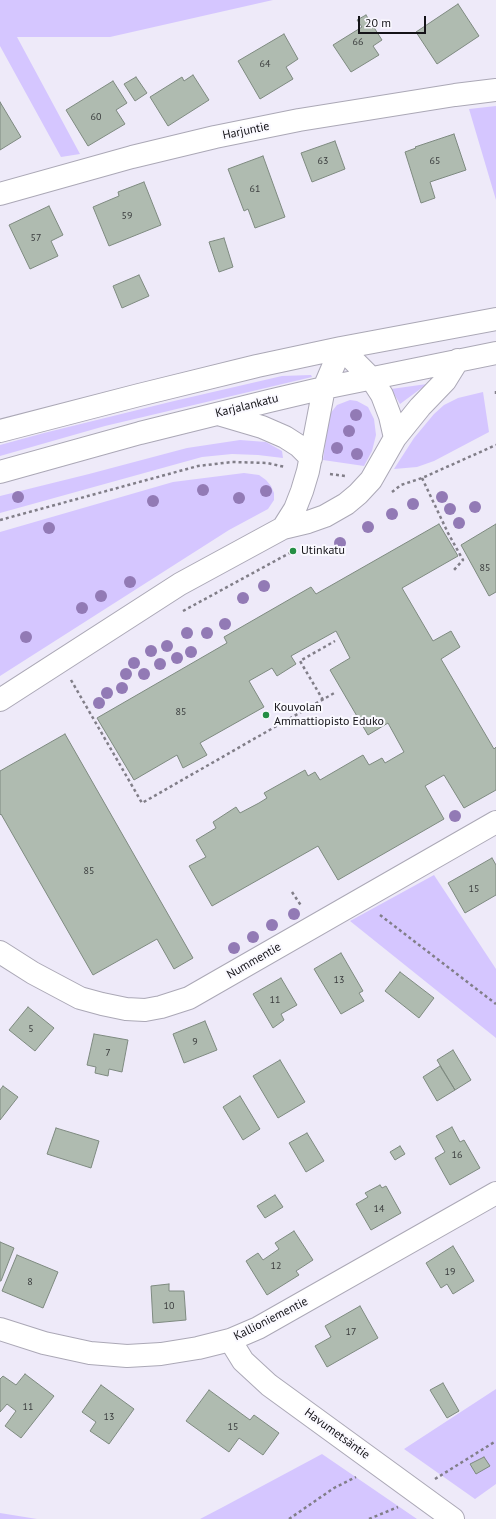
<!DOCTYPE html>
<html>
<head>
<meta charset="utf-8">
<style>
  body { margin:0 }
  #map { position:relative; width:496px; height:1519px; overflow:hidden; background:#eeeaf9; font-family:"PT Sans",sans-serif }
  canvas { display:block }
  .scale { position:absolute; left:358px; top:16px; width:68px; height:18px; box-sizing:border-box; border:2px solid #141318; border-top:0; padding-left:5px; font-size:12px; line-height:14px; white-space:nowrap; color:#141318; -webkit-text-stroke:3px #faf9ff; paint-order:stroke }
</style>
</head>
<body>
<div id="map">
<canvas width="496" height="1519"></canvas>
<div class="scale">20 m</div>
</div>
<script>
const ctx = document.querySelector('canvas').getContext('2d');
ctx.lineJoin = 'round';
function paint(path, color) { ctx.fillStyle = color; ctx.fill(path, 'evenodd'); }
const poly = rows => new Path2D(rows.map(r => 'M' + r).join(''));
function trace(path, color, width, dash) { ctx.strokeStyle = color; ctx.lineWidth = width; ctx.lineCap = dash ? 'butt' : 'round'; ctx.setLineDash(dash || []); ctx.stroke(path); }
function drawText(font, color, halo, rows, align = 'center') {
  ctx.font = font + ' "PT Sans",sans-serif'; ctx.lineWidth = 4; ctx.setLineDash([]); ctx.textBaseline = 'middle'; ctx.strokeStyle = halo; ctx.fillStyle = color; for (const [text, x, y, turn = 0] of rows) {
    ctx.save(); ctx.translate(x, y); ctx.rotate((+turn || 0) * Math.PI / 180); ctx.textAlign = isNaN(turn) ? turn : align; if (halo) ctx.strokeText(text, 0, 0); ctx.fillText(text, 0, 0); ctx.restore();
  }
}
paint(poly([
  [0,0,273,0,110,37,17,37,80,154,61,157,0,46],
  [496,106,496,200,469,109],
  [311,375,312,377,105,426,0,456,0,445,44,433,174,401,282,376],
  [427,384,400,404,391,389],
  [483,392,489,432,434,461,417,467,394,469,414,438,434,414,444,405,458,398],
  [350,400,357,401,368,407,374,419,376,435,372,451,364,466,323,460,329,415,337,405],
  [240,440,266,442,282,451,283,458,258,455,232,454,202,457,0,513,0,496,89,474,187,448],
  [244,473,259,475,266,480,271,486,274,493,274,500,268,509,229,530,0,676,0,532,173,482],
  [434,875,496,969,496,1038,350,921],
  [496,1389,496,1484,475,1499,404,1449],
  [322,1454,417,1519,200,1519,223,1507],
  [0,1513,37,1519,0,1519]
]), '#d5c6ff');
const building = poly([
  [458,4,479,36,437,64,416,32,458,4],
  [366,15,382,40,373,46,379,55,351,72,333,45,362,27,357,20,366,15],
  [284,34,298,59,286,67,293,79,260,99,238,61,284,34],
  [193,75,209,100,168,126,150,97,182,77,184,81,193,75],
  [136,77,147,93,135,101,124,84,136,77],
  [113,81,127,103,116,110,125,124,88,146,66,110,113,81],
  [0,102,21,137,0,150,0,102],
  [454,134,466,170,430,182,435,198,421,203,405,152,416,148,415,147,454,134],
  [335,141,345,169,312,182,301,153,335,141],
  [263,156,285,217,255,228,248,209,244,211,228,169,263,156],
  [144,182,161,225,109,246,93,207,119,196,118,192,144,182],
  [49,206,63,235,51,241,58,256,30,269,9,225,49,206],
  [224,238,233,267,219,272,209,242,224,238],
  [139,275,149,296,122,308,113,286,139,275],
  [439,524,458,556,402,588,433,641,451,631,460,647,441,659,494,749,496,747,496,790,464,808,444,775,425,786,444,819,338,880,318,846,212,906,189,866,206,857,196,840,216,828,213,822,236,807,240,813,259,803,267,798,264,793,305,770,308,776,315,772,320,780,363,755,369,765,382,758,385,763,404,752,388,723,368,735,330,670,350,658,336,631,291,656,296,664,277,676,272,668,249,681,264,707,200,743,207,755,183,768,177,755,134,780,97,718,227,643,224,637,311,587,316,594,439,524],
  [496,524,496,592,489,596,461,545,496,524],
  [65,734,193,958,174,969,157,939,93,975,1,814,0,815,0,771,65,734],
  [492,858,496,865,496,895,465,913,448,883,492,858],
  [341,953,363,991,359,993,364,1001,341,1014,314,969,341,953],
  [400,972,434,998,419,1018,385,991,400,972],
  [281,978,297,1005,281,1014,284,1020,273,1028,253,994,281,978],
  [28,1007,54,1028,35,1051,9,1030,28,1007],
  [205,1021,217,1050,184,1063,173,1034,205,1021],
  [94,1034,128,1040,122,1072,109,1069,108,1076,95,1073,96,1067,87,1065,94,1034],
  [453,1050,471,1080,455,1090,437,1060,453,1050],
  [280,1060,305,1102,278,1118,253,1076,280,1060],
  [440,1066,455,1090,437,1101,423,1077,440,1066],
  [3,1086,18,1097,0,1120,0,1090,3,1086],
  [240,1096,260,1129,243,1140,223,1107,240,1096],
  [452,1127,460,1142,464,1140,480,1168,450,1185,435,1158,445,1152,436,1136,452,1127],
  [56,1128,99,1141,91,1168,47,1154,56,1128],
  [307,1133,324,1161,306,1172,289,1143,307,1133],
  [400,1146,405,1154,395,1160,390,1152,400,1146],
  [380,1185,382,1188,386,1186,401,1213,371,1230,356,1204,368,1197,365,1193,380,1185],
  [275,1195,283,1207,265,1218,257,1206,275,1195],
  [294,1231,313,1260,296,1271,299,1275,267,1295,246,1261,258,1253,263,1260,279,1249,275,1243,294,1231],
  [0,1242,14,1248,1,1281,0,1281,0,1242],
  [453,1246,474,1281,453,1294,447,1284,441,1288,426,1263,453,1246],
  [17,1255,58,1272,43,1308,2,1291,17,1255],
  [169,1284,169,1291,184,1291,186,1320,153,1323,151,1286,169,1284],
  [360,1306,378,1338,327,1367,315,1346,331,1337,325,1326,360,1306],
  [25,1374,54,1396,21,1438,5,1426,16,1411,7,1404,0,1412,0,1379,3,1376,16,1385,25,1374],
  [443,1383,459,1411,447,1418,430,1390,443,1383],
  [101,1385,134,1409,109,1444,90,1431,96,1422,82,1412,101,1385],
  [209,1390,250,1420,254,1415,279,1433,263,1455,239,1438,229,1452,186,1421,209,1390],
  [484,1457,490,1466,476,1474,470,1464,484,1457]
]);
paint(building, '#afbbb0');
trace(building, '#7e8a80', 1);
const street = poly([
  [0,194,132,157,215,137,299,120,455,95,496,90],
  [0,952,33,973,80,998,102,1004,126,1009,145,1010,161,1007,189,998,496,822],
  [0,1329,44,1343,90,1353,127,1356,161,1354,198,1348,230,1340,258,1328,496,1193],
  [230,1340,243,1361,269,1385,453,1519]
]);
const secondary = poly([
  [341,348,371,378,382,395,390,416,395,438],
  [218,414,262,427,285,437,299,446,311,458],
  [0,431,139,395,257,366,341,348,496,319],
  [0,472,140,433,269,401,324,388,496,353],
  [283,528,295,509,302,491,308,471,324,388,341,348],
  [0,700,180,584,283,528,308,522,325,516,346,504,358,494,371,480,395,438,420,407,445,381,458,360]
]);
trace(street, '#aba8b6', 24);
trace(secondary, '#aba8b6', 24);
trace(poly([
  [496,391,496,396],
  [330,474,345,476],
  [422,478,448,533,463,560,454,570],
  [392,492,401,485,422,478,496,445],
  [0,520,198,466,232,462,267,463,285,467],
  [183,611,297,549],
  [71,680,142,803,336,692],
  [323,700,300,661,335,641],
  [292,892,302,907],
  [380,915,496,1004],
  [435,1479,496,1441],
  [289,1519,334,1488,356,1477],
  [369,1519,398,1507]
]), '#817e88', 2.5, [3, 3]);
trace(street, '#fff', 22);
trace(secondary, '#fff', 22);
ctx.fillStyle = '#927ab5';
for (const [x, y] of [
  [356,415],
  [349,431],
  [337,448],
  [357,454],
  [203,490],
  [266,491],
  [18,497],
  [442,497],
  [239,498],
  [153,501],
  [413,504],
  [475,507],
  [450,509],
  [392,514],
  [459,523],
  [368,527],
  [49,528],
  [340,543],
  [130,582],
  [264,586],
  [101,596],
  [243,598],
  [82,608],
  [225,624],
  [187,633],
  [207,633],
  [26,637],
  [167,646],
  [151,651],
  [191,652],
  [177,658],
  [134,663],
  [160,664],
  [126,674],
  [144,674],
  [122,688],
  [107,693],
  [99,703],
  [455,816],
  [294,914],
  [272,925],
  [253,937],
  [234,948]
]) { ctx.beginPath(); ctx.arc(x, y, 6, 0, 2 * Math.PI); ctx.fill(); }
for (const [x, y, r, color] of [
  [293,551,4,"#248e44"],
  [266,715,4,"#248e44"]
]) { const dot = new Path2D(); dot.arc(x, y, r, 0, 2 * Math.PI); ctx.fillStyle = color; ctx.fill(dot); trace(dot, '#faf9ff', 1.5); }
drawText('10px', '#3b3d3e', null, [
  ["66",358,42],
  ["64",265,64],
  ["60",96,117],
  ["63",323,161],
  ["65",435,161],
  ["61",255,189],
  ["59",127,216],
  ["57",36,238],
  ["85",485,568],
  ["85",181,712],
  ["85",89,871],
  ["15",474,889],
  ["13",339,980],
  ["11",275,1000],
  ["5",31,1029],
  ["9",195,1042],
  ["7",108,1053],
  ["16",457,1155],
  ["14",379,1209],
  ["12",276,1266],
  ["19",450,1272],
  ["8",30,1282],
  ["10",169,1306],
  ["17",351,1332],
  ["11",28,1407],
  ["13",109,1417],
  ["15",233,1427]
]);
drawText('12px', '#141318', '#faf9ff', [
  ["Harjuntie",246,131,-12],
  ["Karjalankatu",247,406,-14],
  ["Nummentie",254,961,-30],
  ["Kallioniementie",271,1319,-27],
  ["Havumetsäntie",337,1434,36]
]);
drawText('12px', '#141318', '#faf9ff', [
  ["Utinkatu",301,551],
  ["Kouvolan",274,708],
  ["Ammattiopisto Eduko",274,722]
], 'left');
</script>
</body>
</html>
